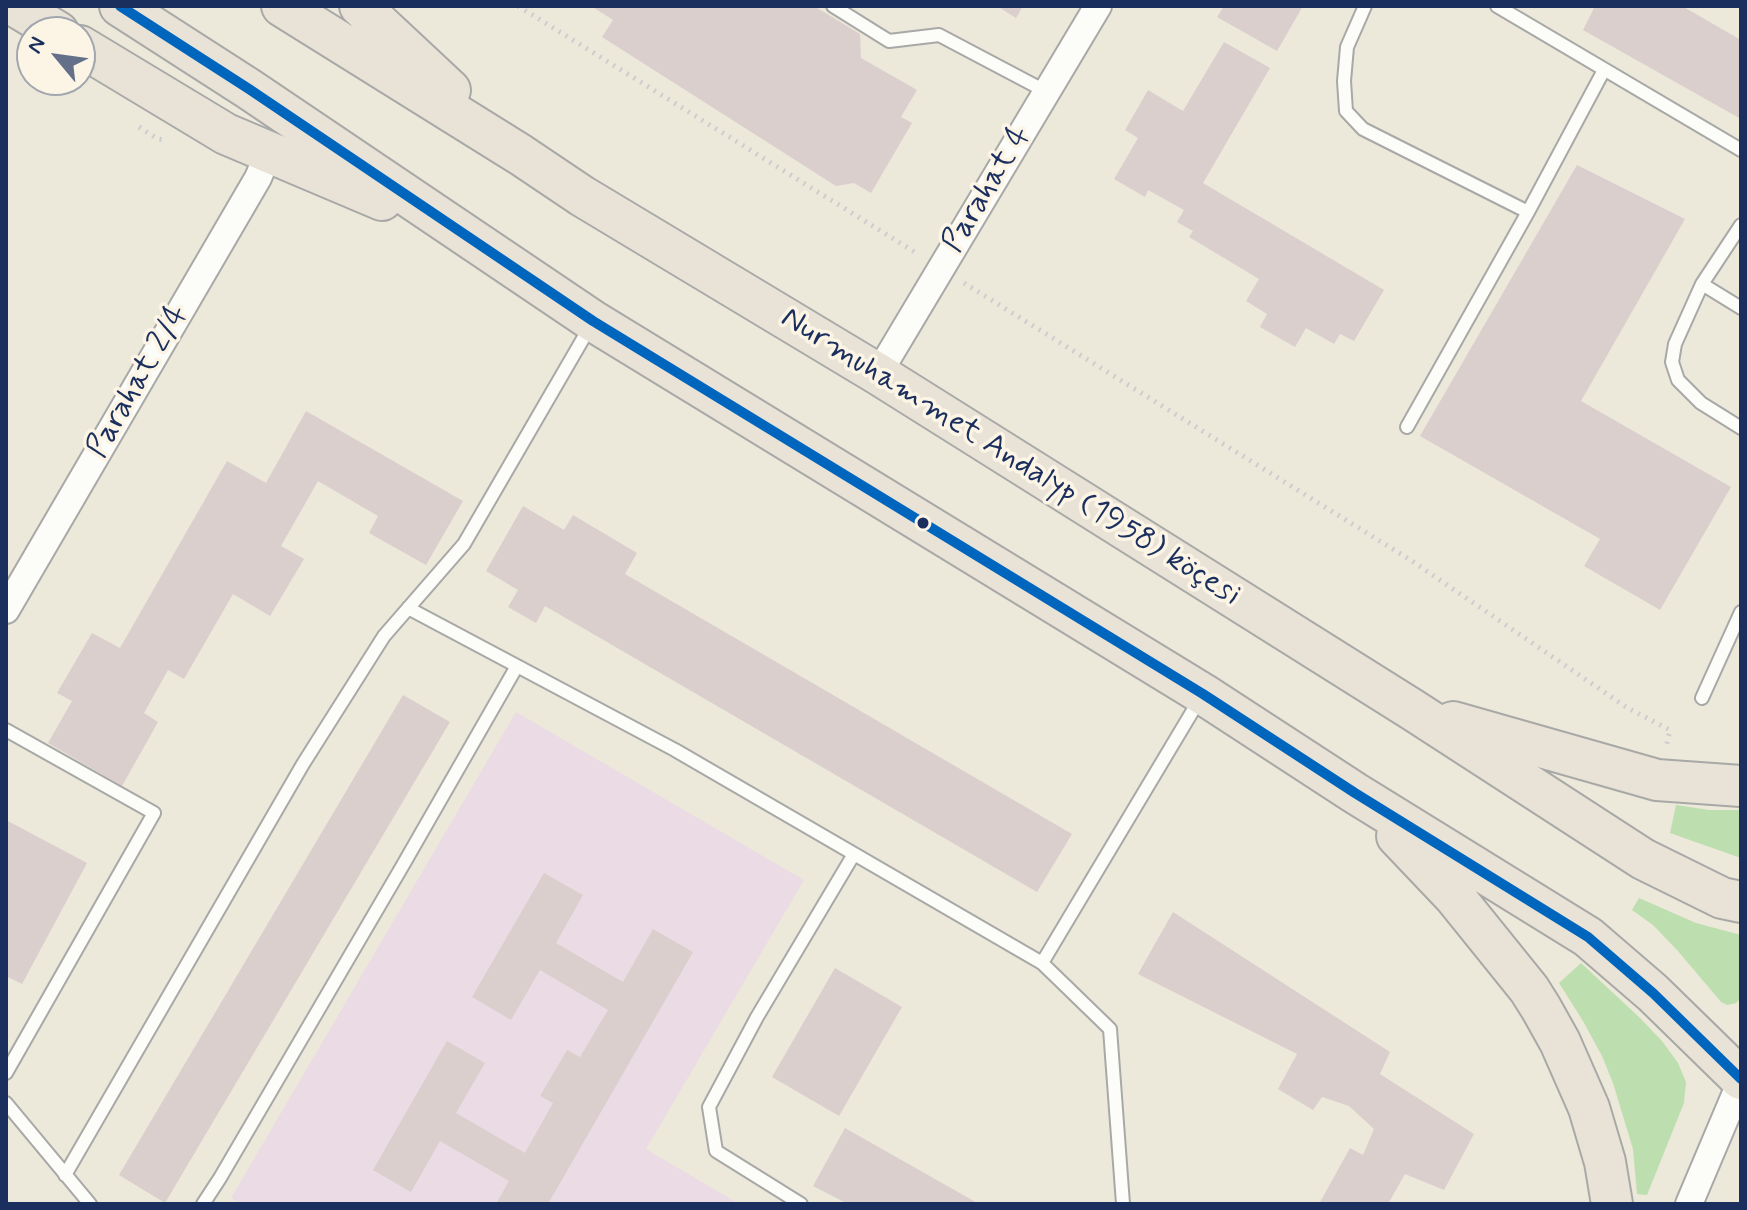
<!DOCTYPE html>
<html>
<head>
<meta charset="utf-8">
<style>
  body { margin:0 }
  #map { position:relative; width:1747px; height:1210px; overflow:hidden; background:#ece8da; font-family:Mynerve,sans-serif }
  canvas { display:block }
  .frame { position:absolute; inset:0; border:8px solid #1b2f5e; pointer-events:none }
  .north { position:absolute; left:16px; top:16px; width:80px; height:80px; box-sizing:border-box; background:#fcf5e5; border:2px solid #a2a6af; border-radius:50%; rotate:299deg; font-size:22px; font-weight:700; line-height:32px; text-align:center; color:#1b2f5e }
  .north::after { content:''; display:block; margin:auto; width:28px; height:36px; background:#647089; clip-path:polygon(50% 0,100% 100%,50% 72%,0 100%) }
</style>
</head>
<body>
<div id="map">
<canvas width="1747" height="1210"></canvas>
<div class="frame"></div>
<div class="north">N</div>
</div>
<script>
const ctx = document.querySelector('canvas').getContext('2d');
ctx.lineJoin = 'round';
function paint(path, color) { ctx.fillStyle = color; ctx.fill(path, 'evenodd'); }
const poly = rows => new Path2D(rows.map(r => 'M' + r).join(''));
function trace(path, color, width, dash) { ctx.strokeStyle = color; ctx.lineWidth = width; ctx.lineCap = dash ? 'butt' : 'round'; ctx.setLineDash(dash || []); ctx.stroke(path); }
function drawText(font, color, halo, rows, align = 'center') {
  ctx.font = font + ' Mynerve,sans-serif'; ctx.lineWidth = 7; ctx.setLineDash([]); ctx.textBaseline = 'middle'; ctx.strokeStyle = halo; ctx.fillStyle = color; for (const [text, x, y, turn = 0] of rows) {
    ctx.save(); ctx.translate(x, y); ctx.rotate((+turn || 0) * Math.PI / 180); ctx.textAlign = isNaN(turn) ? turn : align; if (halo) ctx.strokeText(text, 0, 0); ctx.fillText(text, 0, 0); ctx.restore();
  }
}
paint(poly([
  [516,712,804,880,646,1149,739,1204,242,1204,231,1198]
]), '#ebdbe4');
paint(poly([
  [1676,805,1709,810,1741,810,1741,858,1670,833],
  [1639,898,1696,923,1741,935,1741,998,1736,1003,1727,1005,1721,1002,1678,951,1653,925,1632,910],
  [1581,963,1640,1018,1662,1041,1678,1063,1686,1082,1684,1103,1647,1195,1637,1194,1633,1149,1613,1083,1602,1056,1583,1021,1559,983]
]), '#bddeae');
paint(poly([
  [591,6,814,6,860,34,861,58,917,90,901,117,912,123,871,193,854,183,836,186,602,37,613,20],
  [997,6,1023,6,1016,18],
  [1224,6,1303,6,1277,51,1217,17],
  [1595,6,1682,6,1741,40,1741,119,1583,30],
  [1224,42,1270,68,1203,183,1384,290,1354,341,1340,334,1334,344,1306,328,1295,347,1260,327,1267,314,1246,301,1259,279,1189,237,1193,231,1177,222,1184,210,1148,190,1145,197,1114,179,1138,138,1125,130,1148,90,1183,111],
  [1577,165,1685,219,1581,401,1731,487,1660,610,1584,566,1600,539,1420,436],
  [306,411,463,501,426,565,369,533,378,516,318,481,281,546,304,559,270,616,233,594,184,679,168,670,144,713,158,722,122,786,48,743,72,701,57,693,92,633,120,648,227,461,266,483],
  [523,506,564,530,573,515,637,553,625,574,1072,834,1037,892,545,606,536,623,508,607,518,590,486,571],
  [403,695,450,722,165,1203,119,1175],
  [6,820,87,863,22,984,6,976],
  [544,873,583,895,556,943,623,982,653,929,693,952,548,1204,496,1204,509,1181,440,1141,411,1192,373,1170,447,1041,485,1063,456,1113,525,1153,553,1103,540,1096,567,1050,580,1057,608,1010,540,970,511,1020,472,997],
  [1173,912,1390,1052,1380,1074,1474,1134,1444,1190,1405,1174,1388,1204,1319,1204,1350,1148,1363,1155,1374,1129,1349,1106,1322,1097,1313,1110,1278,1089,1297,1054,1138,974],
  [835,968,902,1007,839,1116,772,1077],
  [845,1128,979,1204,848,1204,813,1186]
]), '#dacfcd');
const service = poly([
  [833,6,889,41,939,35,1047,92],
  [1365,6,1347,47,1344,81,1346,111,1363,129,1528,212],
  [1497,6,1741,150],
  [1741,225,1702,284,1675,344,1672,362,1678,380,1701,403,1741,428],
  [1702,284,1741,308],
  [1407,427,1528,212,1604,70],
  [408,608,675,750,1042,963],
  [1702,698,1741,612],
  [6,730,154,813,6,1073],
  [6,1103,90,1204],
  [65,1175,303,764,384,636,464,544,591,325],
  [203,1204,220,1178,403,865,517,666],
  [801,1204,716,1151,709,1107,757,1017,854,854],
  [1123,1204,1110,1029,1042,963,1201,697]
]);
const minor = poly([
  [878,374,1098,6],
  [6,610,258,178,269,152],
  [1689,1204,1741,1081]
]);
const primary = poly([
  [15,6,58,32],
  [120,6,249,89,593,321,1203,694,1355,793,1588,937,1653,993,1741,1079],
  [282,6,521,155,582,196,878,374,1413,710,1643,859,1722,898,1741,902],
  [360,6,450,90],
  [80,46,226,134,382,200],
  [1453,722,1657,780,1741,786],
  [1397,836,1454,896,1529,989,1541,1008,1560,1042,1589,1108,1605,1162,1612,1204]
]);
trace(service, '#a8a9a7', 16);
trace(minor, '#a8a9a7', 30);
trace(primary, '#a8a9a7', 44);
trace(poly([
  [518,6,918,254],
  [139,127,158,139,165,140],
  [964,283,1412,561,1626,707,1670,730,1666,747]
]), '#cccdcd', 5, [2, 6]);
trace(service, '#fcfcf9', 12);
trace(minor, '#fcfcf9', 26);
trace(primary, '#e9e2d6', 40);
trace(poly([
  [120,6,249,89,593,321,1203,694,1355,793,1588,937,1653,993,1741,1079]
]), '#0065bd', 10);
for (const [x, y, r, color] of [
  [923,523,7,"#1b2f5e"]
]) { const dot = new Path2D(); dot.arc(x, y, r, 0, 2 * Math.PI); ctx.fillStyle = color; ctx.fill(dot); trace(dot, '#fcf5e5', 3); }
drawText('32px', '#1b2f5e', '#fcf5e5', [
  ["Parahat 4",988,190,-59],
  ["Parahat 2/4",139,382,-60],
  ["Nurmuhammet Andalyp (1958) köçesi",1010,458,32]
]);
</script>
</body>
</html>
